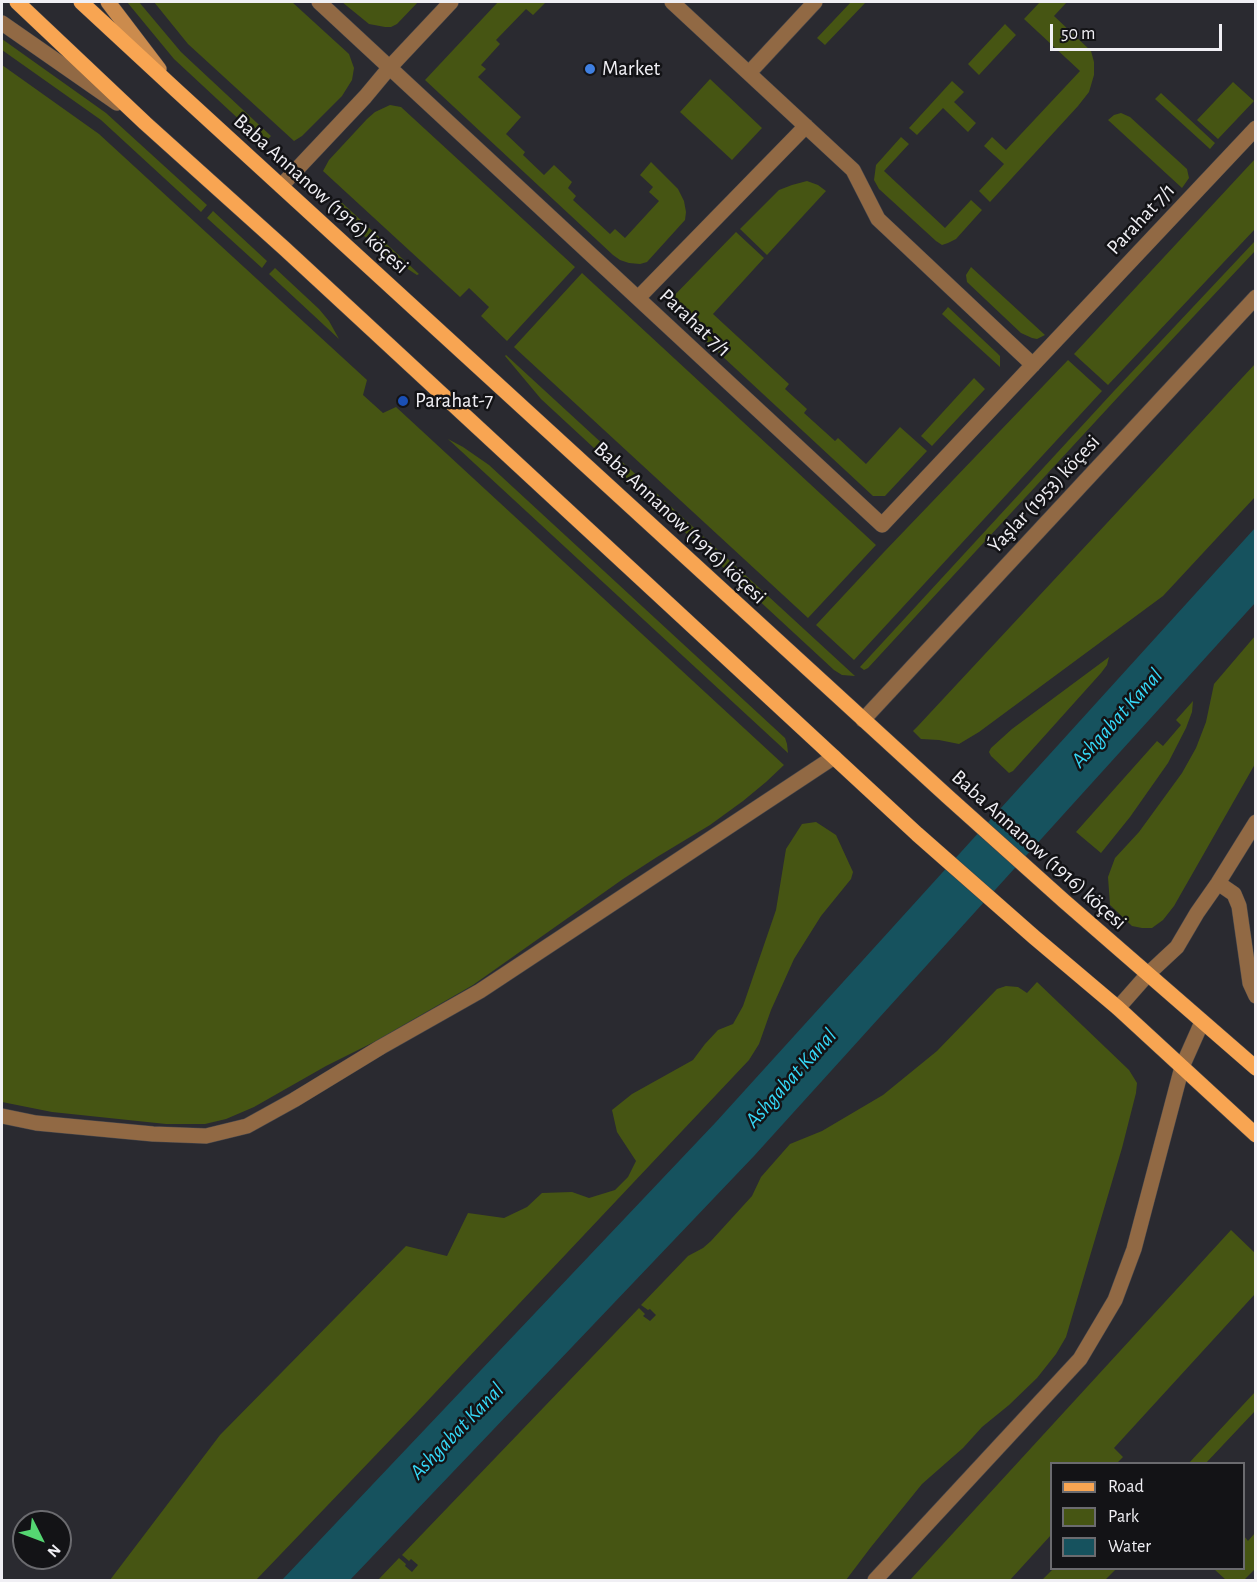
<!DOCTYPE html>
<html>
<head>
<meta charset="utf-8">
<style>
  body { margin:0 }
  #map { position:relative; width:1257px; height:1582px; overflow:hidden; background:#2a2a30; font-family:"Alegreya Sans",sans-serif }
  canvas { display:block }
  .frame { position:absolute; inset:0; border:3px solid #f0eff4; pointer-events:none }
  .legend { position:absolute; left:1050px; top:1462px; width:195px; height:108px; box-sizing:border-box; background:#131316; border:2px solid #6b6b6f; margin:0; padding:8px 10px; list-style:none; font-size:18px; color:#f0eff4 }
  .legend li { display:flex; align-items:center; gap:12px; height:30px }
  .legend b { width:30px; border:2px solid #6b6b6f }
  .north { position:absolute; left:12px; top:1510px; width:60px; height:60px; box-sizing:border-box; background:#131316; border:2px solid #6b6b6f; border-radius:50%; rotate:132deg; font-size:16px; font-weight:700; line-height:24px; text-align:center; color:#f0eff4 }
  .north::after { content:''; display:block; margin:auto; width:21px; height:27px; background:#55d672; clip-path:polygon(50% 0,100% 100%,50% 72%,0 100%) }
  .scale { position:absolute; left:1050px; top:24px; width:172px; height:27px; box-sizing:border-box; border:3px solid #f0eff4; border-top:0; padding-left:8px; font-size:18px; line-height:21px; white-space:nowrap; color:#f0eff4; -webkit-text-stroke:4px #131316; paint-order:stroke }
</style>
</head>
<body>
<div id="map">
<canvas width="1257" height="1582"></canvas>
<div class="frame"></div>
<ul class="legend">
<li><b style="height:8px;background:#f8a552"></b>Road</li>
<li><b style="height:16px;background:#465513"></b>Park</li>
<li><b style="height:16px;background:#16525e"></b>Water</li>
</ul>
<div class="north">N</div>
<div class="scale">50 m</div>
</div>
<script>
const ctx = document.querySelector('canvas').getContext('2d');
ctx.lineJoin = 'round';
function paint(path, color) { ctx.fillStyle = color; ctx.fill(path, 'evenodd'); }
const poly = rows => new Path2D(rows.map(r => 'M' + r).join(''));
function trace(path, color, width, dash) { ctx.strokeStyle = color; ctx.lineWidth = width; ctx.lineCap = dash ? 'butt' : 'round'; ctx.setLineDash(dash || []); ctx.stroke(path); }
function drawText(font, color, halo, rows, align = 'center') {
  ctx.font = font + ' "Alegreya Sans",sans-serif'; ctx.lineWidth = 5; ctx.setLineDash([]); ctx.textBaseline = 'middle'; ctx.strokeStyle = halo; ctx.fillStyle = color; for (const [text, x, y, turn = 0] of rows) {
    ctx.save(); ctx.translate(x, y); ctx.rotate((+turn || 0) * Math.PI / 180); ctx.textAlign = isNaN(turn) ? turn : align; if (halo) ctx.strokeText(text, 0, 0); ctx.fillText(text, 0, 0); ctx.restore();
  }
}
paint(poly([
  [127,2,139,2,181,52,271,136,266,141,259,138,174,59],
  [154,2,292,2,349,54,354,68,352,80,342,96,302,136,294,141,188,44],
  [342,2,418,2,397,24,391,27,385,27,369,24],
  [498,2,546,2,533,15,526,9,496,40,500,44,481,65,486,69,478,77,521,117,506,134,525,152,523,155,544,175,554,165,572,182,568,188,576,196,573,200,610,234,615,229,625,238,659,201,649,192,653,187,640,175,651,162,678,189,684,201,686,212,685,220,647,262,640,264,629,263,620,260,613,255,425,80],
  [851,2,866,2,825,45,817,38],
  [1040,2,1067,2,1054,16,1091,51,1094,62,1094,75,1089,92,1078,106,990,202,979,191,1004,164,984,146,992,137,1006,150,1080,71,1024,19],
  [1005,24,1016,35,979,75,968,64],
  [2,39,106,113,207,205,201,212,101,120,2,50],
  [2,65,99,134,367,380,363,395,383,413,396,407,784,765,766,782,743,801,710,825,657,857,623,879,473,985,374,1042,326,1066,254,1107,226,1119,205,1124,166,1124,52,1112,2,1102],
  [710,79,762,128,732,160,680,112],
  [952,81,964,92,954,102,976,123,968,132,943,108,917,135,909,128],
  [1233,82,1254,101,1218,139,1197,120],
  [1161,93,1215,143,1210,149,1155,99],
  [390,105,401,107,575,267,507,341,481,316,489,307,469,288,460,297,323,171,329,160,367,119,375,112],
  [1121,113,1130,117,1187,169,1189,178,1182,188,1108,120,1114,115],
  [901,137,909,144,884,171,945,228,971,200,982,210,956,239,948,243,942,245,936,241,879,189,874,180,876,165],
  [1255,159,1255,229,1108,385,1074,354],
  [807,181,818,185,826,191,767,255,740,229,779,190,792,185],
  [338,199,419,274,417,275,383,253,331,206],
  [213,211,267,261,262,268,207,218],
  [736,232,764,258,713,314,789,384,785,389,807,409,804,413,835,441,838,438,866,464,900,427,927,451,885,496,873,496,666,304],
  [1255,241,1255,251,1119,396,868,668,864,670,860,667,1114,391],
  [971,267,1045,335,1037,339,1032,338,1021,333,967,282,966,275],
  [275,268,319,309,329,321,339,339,269,274],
  [582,273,876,545,808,618,514,347],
  [948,307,997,353,1000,356,1000,367,942,314],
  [506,355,855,676,842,675,834,670,541,399,505,356],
  [1068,360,1102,391,854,660,816,625,884,552],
  [1255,364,1255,497,1163,596,979,732,959,744,939,740,921,739,913,731,917,727],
  [974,378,985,389,932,446,921,436],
  [448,439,463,447,489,465,785,738,787,744,788,753],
  [1255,636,1255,764,1174,906,1163,920,1152,928,1142,928,1132,926,1110,905,1108,877,1115,858,1139,832,1182,773,1196,748,1206,722,1214,684],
  [1109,657,1107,665,1101,673,1013,771,1009,773,991,756,989,752,991,748,1012,729],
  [1193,701,1192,712,1186,728,1168,763,1130,817,1101,853,1076,832,1157,741,1163,746,1181,725,1176,720],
  [816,822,836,835,853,872,851,879,821,916,794,959,771,1010,759,1044,749,1060,417,1412,256,1580,110,1580,220,1435,406,1246,447,1256,468,1213,504,1218,527,1207,542,1193,572,1192,589,1198,615,1190,628,1177,636,1161,617,1132,612,1110,632,1094,693,1060,705,1044,718,1030,733,1024,743,1006,776,910,786,849,802,824],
  [1037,982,1129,1070,1137,1083,1136,1093,1122,1148,1066,1337,1056,1354,1037,1378,1009,1405,982,1427,963,1448,922,1484,871,1547,846,1580,378,1580,399,1558,406,1564,405,1566,412,1572,418,1565,411,1559,409,1561,402,1555,639,1308,645,1314,643,1316,650,1321,656,1315,650,1309,648,1310,641,1305,688,1256,703,1248,711,1241,752,1196,761,1177,790,1144,822,1131,883,1095,937,1051,997,989,1006,986,1018,987,1027,993],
  [1231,1230,1255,1253,1255,1294,1114,1448,1123,1457,1117,1463,1052,1464,1051,1535,1010,1580,910,1580],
  [1255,1392,1255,1411,1206,1463,1189,1463],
  [1255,1533,1255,1569,1244,1580,1226,1580,1214,1569,1244,1568,1244,1536,1248,1541],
  [1053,1569,1053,1568,1116,1569,1105,1580,1042,1580]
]), '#465513');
paint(poly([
  [1255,528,1255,603,754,1156,350,1580,282,1580,716,1122]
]), '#16525e');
const street = poly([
  [319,2,882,525,1256,128],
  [672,2,853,170,878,219,1033,365],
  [2,23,117,103],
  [749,73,815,2],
  [281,186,365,97,390,67,451,2],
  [638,298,806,126],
  [863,720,1256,297],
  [1218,883,1234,894,1239,906,1250,983,1256,996],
  [1118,1008,1148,974,1177,947,1197,913,1218,883,1256,822],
  [2,1116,36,1123,153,1134,206,1136,247,1126,294,1100,381,1047,480,991,834,757],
  [875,1580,1080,1359,1115,1300,1134,1249,1182,1067,1202,1022]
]);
const secondary = poly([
  [108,2,159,69]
]);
const primary = poly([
  [17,2,145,123,285,249,917,834,1034,937,1118,1008,1256,1135],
  [81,2,176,90,947,796,1064,901,1256,1068]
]);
trace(street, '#46464b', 16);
trace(secondary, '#46464b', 16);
trace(primary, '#46464b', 16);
trace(street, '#916944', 15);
trace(secondary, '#cb8b4d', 15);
trace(primary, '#f8a552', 15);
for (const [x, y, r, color] of [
  [590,69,6,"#3f7fe0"],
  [403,401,6,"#1a4fb4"]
]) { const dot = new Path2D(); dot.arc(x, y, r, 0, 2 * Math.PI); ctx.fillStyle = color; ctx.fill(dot); trace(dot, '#131316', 2); }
drawText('21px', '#f0eff4', '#131316', [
  ["Market",602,69],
  ["Parahat-7",415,401]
], 'left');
drawText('21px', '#f0eff4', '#131316', [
  ["Baba Annanow (1916) köçesi",321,194,42],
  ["Parahat 7/1",1141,219,-47],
  ["Parahat 7/1",695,323,43],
  ["Ýaşlar (1953) köçesi",1044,494,-47],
  ["Baba Annanow (1916) köçesi",680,523,43],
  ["Baba Annanow (1916) köçesi",1039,850,42]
]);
drawText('italic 22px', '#35d8f7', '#131316', [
  ["Ashgabat Kanal",1117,718,-48],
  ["Ashgabat Kanal",791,1078,-48],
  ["Ashgabat Kanal",457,1431,-46]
]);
</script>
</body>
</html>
